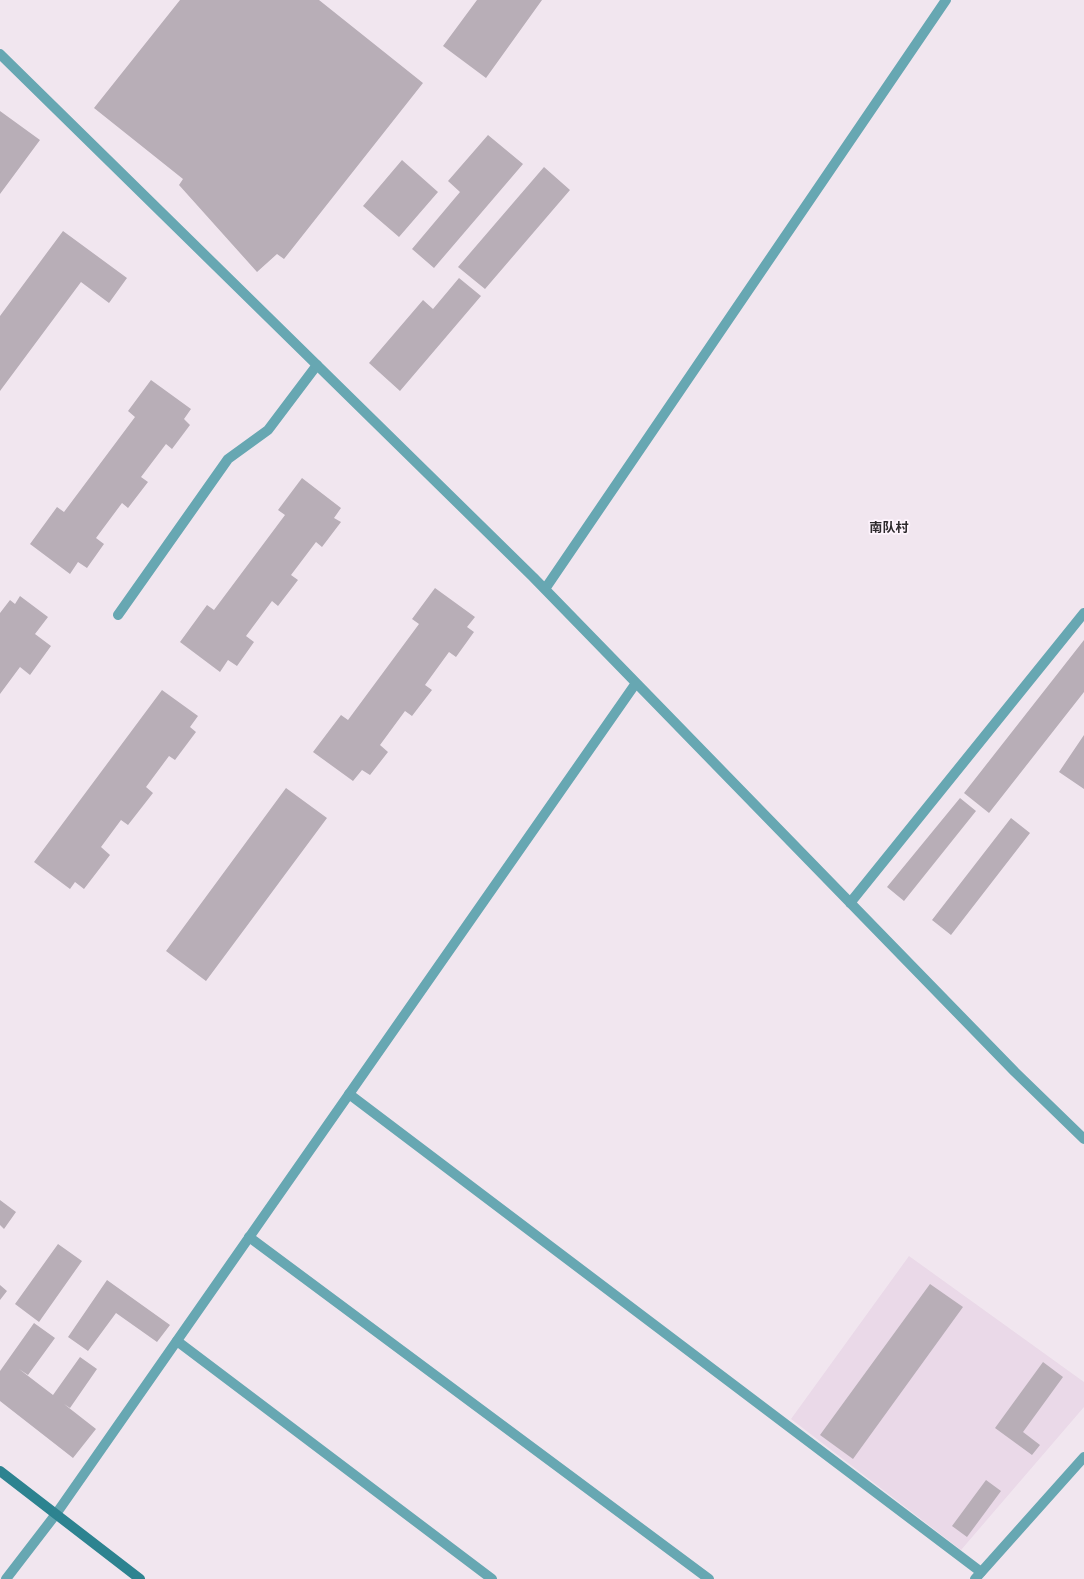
<!DOCTYPE html>
<html>
<head>
<meta charset="utf-8">
<style>
  body { margin:0 }
  canvas { display:block; background:#f1e6ef }
</style>
</head>
<body>
<canvas width="1084" height="1579"></canvas>
<script>
const ctx = document.querySelector('canvas').getContext('2d');
ctx.lineJoin = 'round';
function paint(path, color) { ctx.fillStyle = color; ctx.fill(path, 'evenodd'); }
const poly = rows => new Path2D(rows.map(r => 'M' + r).join(''));
function trace(path, color, width, dash) { ctx.strokeStyle = color; ctx.lineWidth = width; ctx.lineCap = dash ? 'butt' : 'round'; ctx.setLineDash(dash || []); ctx.stroke(path); }
function drawText(font, color, halo, rows, align = 'center') {
  ctx.font = font + ' Lato,"Noto Sans SC",sans-serif'; ctx.lineWidth = 3.5; ctx.setLineDash([]); ctx.textBaseline = 'middle'; ctx.strokeStyle = halo; ctx.fillStyle = color; for (const [text, x, y, turn = 0] of rows) {
    ctx.save(); ctx.translate(x, y); ctx.rotate((+turn || 0) * Math.PI / 180); ctx.textAlign = isNaN(turn) ? turn : align; if (halo) ctx.strokeText(text, 0, 0); ctx.fillText(text, 0, 0); ctx.restore();
  }
}
paint(poly([
  [909,1256,1084,1382,1084,1407,961,1550,791,1419]
]), '#ead9e8');
paint(poly([
  [180,0,319,0,423,83,284,259,277,254,257,272,179,185,183,179,94,108],
  [477,0,542,0,486,78,443,46],
  [0,111,40,140,0,194],
  [488,135,523,164,434,268,412,249,460,192,448,181],
  [402,160,438,192,399,237,363,206],
  [544,167,570,190,485,289,458,267],
  [63,231,127,278,109,303,81,282,0,391,0,316],
  [459,278,481,296,400,391,369,363,423,300,433,309],
  [151,380,191,409,184,419,190,425,172,449,166,444,141,477,148,482,128,508,122,503,96,538,104,544,87,568,78,562,70,574,30,544,57,507,64,512,135,417,128,411],
  [302,478,341,508,334,518,341,522,322,547,316,542,291,575,298,580,278,606,272,601,246,636,254,642,237,666,228,660,220,672,180,642,207,605,214,610,285,515,278,510],
  [435,588,475,617,467,627,474,632,456,657,449,652,425,685,432,690,412,716,405,711,380,745,388,752,370,775,362,770,353,781,313,752,341,715,348,720,419,624,412,619],
  [20,596,48,617,35,634,51,646,30,675,20,667,0,694,0,613,10,600,15,604],
  [1084,640,1084,692,989,813,964,793],
  [162,690,198,716,190,727,196,732,175,760,169,756,146,787,153,793,128,825,121,820,101,847,110,855,84,889,75,882,70,889,34,862],
  [1084,735,1084,789,1059,772],
  [286,788,327,818,206,981,166,951],
  [960,798,976,811,904,901,887,887],
  [1011,818,1030,833,951,935,932,920],
  [0,1200,16,1212,4,1229,0,1225],
  [58,1244,82,1261,39,1322,15,1304],
  [107,1280,170,1325,157,1342,116,1313,88,1351,68,1337],
  [930,1284,963,1307,853,1459,820,1435],
  [0,1285,7,1291,0,1300],
  [34,1323,55,1338,28,1375,19,1369,53,1395,80,1357,97,1369,70,1408,64,1404,96,1429,73,1458,0,1401,0,1371],
  [1043,1362,1063,1377,1023,1432,1040,1445,1032,1455,995,1428],
  [986,1480,1001,1491,967,1537,952,1526]
]), '#b8aeb7');
trace(poly([
  [118,615,228,459,268,430,317,365],
  [349,1094,981,1572],
  [249,1237,709,1579],
  [177,1341,492,1579]
]), '#67a7b2', 10);
trace(poly([
  [0,54,533,577,1015,1072,1084,1139],
  [545,589,946,0],
  [850,903,1084,613],
  [6,1579,56,1514,636,683],
  [975,1579,1084,1457]
]), '#67a7b2', 10);
trace(poly([
  [0,1471,140,1579]
]), '#2d8390', 10);
drawText('bold 13px', '#2d292c', '#fef4fd', [
  ["南队村",889,528]
]);
</script>
</body>
</html>
